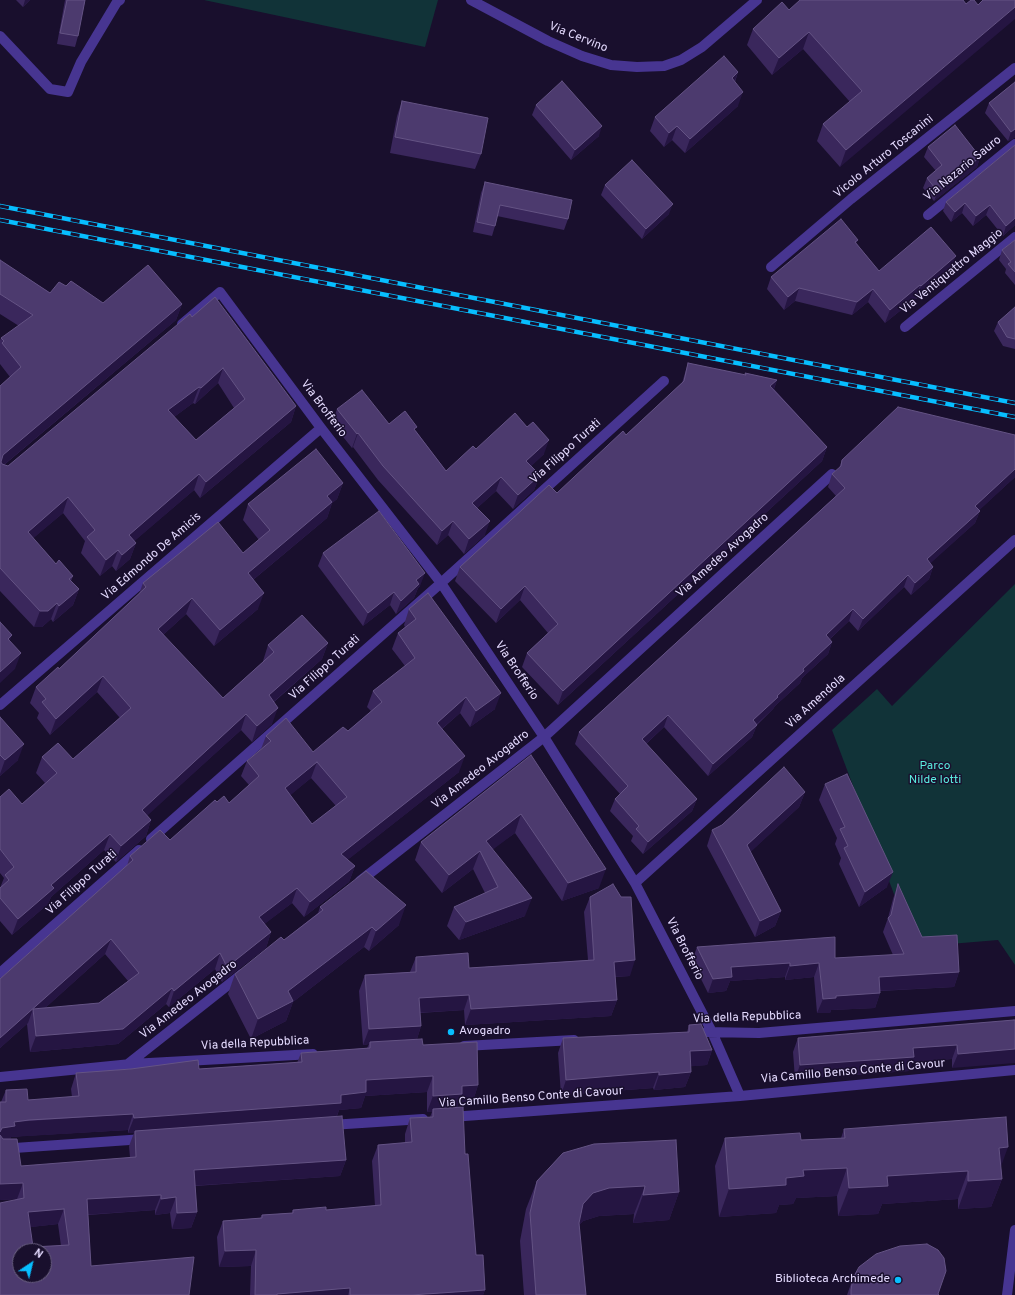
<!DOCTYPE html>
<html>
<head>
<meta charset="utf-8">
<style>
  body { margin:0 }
  #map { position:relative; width:1015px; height:1295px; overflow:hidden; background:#190f2d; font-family:Overpass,sans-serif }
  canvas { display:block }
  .north { position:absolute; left:12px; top:1243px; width:40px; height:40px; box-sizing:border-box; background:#190f2d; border:1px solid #6b6181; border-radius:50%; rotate:35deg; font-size:11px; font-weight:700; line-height:16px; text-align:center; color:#e5dbff }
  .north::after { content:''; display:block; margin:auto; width:14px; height:18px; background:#07beff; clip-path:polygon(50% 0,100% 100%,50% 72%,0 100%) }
</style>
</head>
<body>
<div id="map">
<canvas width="1015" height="1295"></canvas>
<div class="north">N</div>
</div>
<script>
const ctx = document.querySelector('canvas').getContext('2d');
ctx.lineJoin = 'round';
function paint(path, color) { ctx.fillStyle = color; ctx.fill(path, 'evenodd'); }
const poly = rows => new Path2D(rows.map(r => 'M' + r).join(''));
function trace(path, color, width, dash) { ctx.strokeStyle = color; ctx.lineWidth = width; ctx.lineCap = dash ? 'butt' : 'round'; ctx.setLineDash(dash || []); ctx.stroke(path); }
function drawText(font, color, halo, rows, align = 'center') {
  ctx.font = font + ' Overpass,sans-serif'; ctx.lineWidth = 3; ctx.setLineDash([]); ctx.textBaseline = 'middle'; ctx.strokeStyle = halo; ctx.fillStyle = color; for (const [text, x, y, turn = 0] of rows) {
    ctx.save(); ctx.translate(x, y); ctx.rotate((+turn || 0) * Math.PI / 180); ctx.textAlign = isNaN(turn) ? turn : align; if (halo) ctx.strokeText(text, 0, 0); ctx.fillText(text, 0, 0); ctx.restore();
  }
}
paint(poly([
  [204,0,438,0,425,47],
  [1015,584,1015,965,998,940,914,947,832,730,877,689,892,706]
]), '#113338');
trace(poly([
  [471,0,548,41,582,56,611,65,637,67,664,66,681,60,702,47,757,0],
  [0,36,50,89,68,92,81,62,117,2,120,0],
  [928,215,1015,144],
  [771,267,851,199,1015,68],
  [182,324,220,292,321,428,441,583,544,737,635,883,712,1032,740,1096],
  [905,327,1015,237],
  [0,705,321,428],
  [151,839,441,583,664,381],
  [360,881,544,737,832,474],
  [635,883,1015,540],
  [0,973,139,850],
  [706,1032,759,1033,1015,1011],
  [464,1046,574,1040],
  [128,1064,242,974],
  [0,1077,131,1064,313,1054],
  [451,1117,740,1096,1015,1070],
  [331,1125,423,1119],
  [0,1149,144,1139],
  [1007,1295,1015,1230]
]), '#473591', 10);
const rail = poly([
  [0,206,1015,403],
  [0,220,1015,417]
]);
trace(rail, '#07beff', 4.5);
trace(rail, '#190f2d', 3, [9]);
paint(poly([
  [16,0,30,0,23,7],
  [65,0,85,0,78,36,75,47,57,44],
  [963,0,840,167,817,141,823,124,850,102,803,49,772,75,747,45,753,29,789,10],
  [738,72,735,82,738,106,685,153,672,140,664,147,650,131,655,117],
  [1015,82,1014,138,1008,141,985,113,989,103],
  [402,101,481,154,475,169,390,153,397,116],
  [536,105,599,136,571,160,532,115],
  [1015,145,1015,225,1003,236,986,215,973,226,962,213,951,222,943,211,946,202],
  [928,147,980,157,977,167,934,201,923,188,927,178,936,171,924,157],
  [485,182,568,219,564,230,497,216,495,226,492,236,473,232,481,193],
  [605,185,669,214,642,239,601,195],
  [858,240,856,243,879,271,951,269,916,299,916,298,885,323,868,302,852,315,795,301,784,310,767,289,771,277],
  [1015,240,1015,285,1005,273,1006,269,999,260,1002,250],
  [0,260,50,293,66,286,103,303,182,304,176,320,4,465,8,466,192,317,296,406,291,422,200,498,194,490,134,541,136,543,130,559,116,571,112,566,100,576,81,553,85,541,63,513,33,538,56,564,73,576,71,581,79,589,73,605,53,622,51,619,42,627,34,627,0,591,0,386,10,377,0,364,0,340,1,338,19,326,0,314],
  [218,383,234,408,196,440,174,417,193,403,195,404],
  [1015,307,1015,349,1003,346,994,331,998,322],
  [688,363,745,375,745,373,777,380,774,389,827,447,822,461,558,705,522,667,527,653,548,633,520,600,496,623,455,581,460,567,557,493,626,435,682,383],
  [337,409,416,431,446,471,476,449,544,454,531,466,540,475,534,490,513,509,496,491,477,508,485,535,464,554,448,535,437,545,378,480,353,447,352,448,332,423],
  [842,460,1015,477,979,510,980,511,975,523,930,563,933,567,929,579,911,595,904,587,858,631,849,621,830,639,832,642,828,654,802,678,800,683,775,706,773,709,757,725,752,737,708,776,664,727,646,744,697,799,692,811,643,854,631,841,633,836,610,811,615,799,620,794,575,744,579,732,836,496,828,487,832,474,839,468],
  [343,483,337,499,332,503,327,518,253,580,258,609,214,646,186,614,163,635,223,698,263,662,263,661,268,645,328,643,322,659,274,702,272,724,252,742,241,730,147,815,151,820,146,836,116,862,104,850,51,897,48,904,12,935,0,921,0,888,4,878,0,873,0,797,22,804,45,783,36,773,42,757,73,759,120,718,97,692,50,735,37,718,39,713,30,703,36,687,59,669,139,594,143,583,243,553,259,540,243,520,248,504],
  [323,553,420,586,418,588,414,598,396,614,390,605,363,626,318,566],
  [409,609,495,709,470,727,460,713,442,729,459,772,347,860,355,866,349,882,304,917,292,903,264,924,271,932,266,948,222,982,215,969,169,1007,166,1004,118,1044,30,1052,27,1024,28,1023,0,1048,0,979,127,866,130,856,170,840,217,802,229,803,249,785,241,776,247,761,261,749,266,736,313,752,348,731,371,711,367,707,373,691,405,666,392,649,398,633,405,627,404,625],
  [311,778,336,806,312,824,290,795],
  [105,954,128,981,99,1003,45,1008],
  [0,717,18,760,0,776],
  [531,755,599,888,562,901,515,833,492,849,525,916,459,940,447,926,454,907,485,893,473,869,442,893,415,860,421,842],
  [825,784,887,887,859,907,839,864,841,858,835,844,837,838,819,800],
  [805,792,799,807,750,852,781,911,775,926,755,937,707,846,712,830],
  [898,884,922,937,959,972,954,987,880,991,880,993,875,1008,831,1010,830,1013,817,1013,814,977,785,980,785,977,730,981,726,991,708,993,692,961,697,947,835,958,893,955,883,932,888,918,893,899],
  [590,897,630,976,615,977,617,1000,611,1016,465,1025,464,1010,420,1013,421,1026,417,1039,423,1045,478,1085,473,1101,459,1102,457,1107,465,1154,476,1255,485,1290,483,1295,250,1295,251,1266,219,1267,217,1237,223,1221,260,1218,262,1215,292,1213,293,1210,326,1210,375,1206,372,1161,378,1145,405,1143,405,1134,410,1118,430,1117,432,1112,427,1112,427,1092,365,1096,361,1108,339,1110,337,1116,346,1160,340,1176,195,1186,197,1212,191,1228,172,1229,170,1213,155,1215,155,1210,88,1215,91,1266,0,1295,17,1200,17,1199,0,1200,0,1102,1,1102,6,1090,28,1100,72,1097,71,1089,76,1073,199,1069,297,1063,301,1053,367,1048,369,1044,363,1045,359,991,365,975,410,972,416,957,469,968,588,960,584,912],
  [128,1130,128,1133,134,1133,129,1146,130,1158,21,1166,10,1139,11,1137,23,1136],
  [58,1224,61,1246,33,1247,30,1227],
  [320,907,399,925,369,951,364,947,293,1002,286,1021,251,1039,228,994,235,974,284,940,318,913],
  [1015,1020,952,1068,952,1059,912,1062,909,1071,795,1079,793,1052,798,1038],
  [689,1025,712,1050,707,1065,691,1066,691,1072,685,1087,654,1090,653,1088,561,1095,558,1053,563,1038,687,1032],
  [844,1129,1001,1168,1002,1179,991,1207,958,1209,958,1199,882,1204,878,1214,838,1216,837,1196,796,1198,793,1204,779,1205,776,1213,719,1217,715,1166,725,1138,801,1140,841,1138],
  [563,1153,679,1192,669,1220,633,1223,634,1214,599,1216,583,1221,579,1225,586,1295,524,1295,520,1241,526,1209,537,1181],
  [853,1278,938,1294,939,1295,847,1295]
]), '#3a275c');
paint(poly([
  [25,0,30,0,23,7],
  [1015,7,1015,19,840,167,846,150],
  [809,32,803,49,772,75,779,58],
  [738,72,733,86,732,78],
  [743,92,738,106,685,153,690,139],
  [602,126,599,136,571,160,575,150],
  [677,126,672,140,664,147,669,133],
  [1015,129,1015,138,1014,138,1008,141,1011,132],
  [980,157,977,167,934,201,938,192],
  [965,203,962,213,951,222,955,212],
  [673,204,669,214,642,239,646,229],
  [990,205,986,215,973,226,976,216],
  [1015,218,1015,225,1003,236,1006,226],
  [956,256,951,269,916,299,921,286],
  [920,285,916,298,885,323,890,310],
  [799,288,795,301,784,310,788,297],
  [873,289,868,302,852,315,857,302],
  [182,304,176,320,0,468,0,462,3,455],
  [223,368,218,383,195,404,201,388],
  [777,380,772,394,770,386],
  [199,387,193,403,162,426,168,410],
  [296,406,291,422,200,498,206,482],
  [358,433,353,447,352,448,357,434],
  [549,440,544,454,521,476,526,461],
  [827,447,822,461,558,705,563,691],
  [1015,469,1015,477,971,518,975,506],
  [199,474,194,490,123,551,129,535],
  [540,475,534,490,513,509,518,495],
  [501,477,496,491,467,517,472,503],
  [343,483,337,499,332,503,327,518,242,589,248,573,327,496],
  [68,497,63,513,22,548,28,532],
  [980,511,975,523,922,571,927,559],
  [453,521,448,535,437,545,442,531],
  [490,521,485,535,464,554,469,539],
  [136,543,130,559,116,571,122,555],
  [118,550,112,566,100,576,106,560],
  [933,567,929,579,911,595,915,583],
  [425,573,420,586,418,588,414,598,396,614,401,601,416,580],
  [908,575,904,587,858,631,863,619],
  [525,586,520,600,496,623,501,609],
  [79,589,73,605,53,622,59,606],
  [394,592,390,605,363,626,368,613],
  [264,593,258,609,214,646,220,630],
  [192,598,186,614,152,645,158,629],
  [57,603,51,619,42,627,34,627,40,611],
  [853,609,849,621,821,647,826,635],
  [12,635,6,651,8,639],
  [832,642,828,654,802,678,800,683,775,706,773,709,748,732,753,720,803,669],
  [328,643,322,659,263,711,269,695],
  [21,653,15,669,0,683,0,672],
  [103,676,97,692,50,735,56,719],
  [501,693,495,709,470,727,476,711],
  [466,697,460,713,431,738,437,723],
  [278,708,272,724,252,742,257,726],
  [246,714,241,730,136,826,142,810],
  [668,715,664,727,638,751,642,739],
  [757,725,752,737,708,776,713,764],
  [24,744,18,760,0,776,0,774,5,760],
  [465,756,459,772,335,870,341,854],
  [317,762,311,778,280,804,285,788],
  [805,792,799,807,741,861,747,845],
  [697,799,692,811,643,854,648,842],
  [521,814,515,833,483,857,486,841],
  [151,820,146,836,116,862,121,846],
  [110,834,104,850,51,897,48,904,12,935,18,919,51,885],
  [480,851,473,869,442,893,449,875],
  [355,866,349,882,304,917,310,902],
  [606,869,599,888,562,901,568,883],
  [893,872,887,887,859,907,865,892],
  [297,888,292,903,253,933,259,917],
  [532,898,525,916,459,940,466,922],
  [406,905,399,925,369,951,376,931],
  [781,911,775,926,755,937,760,921],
  [372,927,364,947,293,1002,286,1021,251,1039,258,1019,288,991],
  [271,932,266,948,222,982,227,967],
  [111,939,105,954,34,1018,33,1009,28,1023,0,1048,0,1038],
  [220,953,215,969,169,1007,174,991],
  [635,960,630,976,609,977,614,962],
  [790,963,785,977,730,981,726,991,708,993,713,979,731,967],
  [819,963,814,977,785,980,790,966],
  [959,972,954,987,874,991,879,977],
  [172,988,166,1004,118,1044,30,1052,36,1036],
  [880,993,875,1008,831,1010,830,1013,817,1013,823,999,836,996],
  [469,995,464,1010,413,1013,419,998],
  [617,1000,611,1016,465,1025,471,1009],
  [421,1026,416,1042,370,1042,369,1044,363,1045,369,1029],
  [957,1045,952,1059,912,1062,909,1071,795,1079,800,1065,913,1048],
  [1015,1049,1015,1063,952,1068,958,1054],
  [712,1050,707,1065,684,1067,690,1051],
  [659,1072,653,1088,561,1095,566,1080],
  [691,1072,685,1087,654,1090,659,1075],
  [433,1076,427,1092,365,1096,361,1108,339,1110,336,1118,135,1131,134,1133,128,1133,134,1118,341,1095,366,1080],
  [478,1085,473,1101,459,1102,457,1110,433,1109,432,1112,427,1112,433,1096,462,1086],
  [133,1114,128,1130,11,1137,9,1142,0,1143,0,1132,2,1128,14,1122],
  [1008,1147,998,1175,999,1148],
  [346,1160,340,1176,188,1186,194,1170],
  [847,1168,837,1196,796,1198,793,1204,779,1205,776,1213,719,1217,729,1189,786,1178,803,1170],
  [968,1171,958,1199,882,1204,878,1214,838,1216,849,1188,887,1176],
  [1002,1179,991,1207,958,1209,968,1181],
  [23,1183,17,1199,0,1200,0,1184],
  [645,1186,634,1214,599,1216,583,1221,573,1232,583,1204,593,1193,609,1188],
  [679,1192,669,1220,633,1223,643,1195],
  [161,1195,155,1210,81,1215,87,1199],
  [176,1197,170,1213,155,1215,161,1199],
  [64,1209,58,1224,22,1228,28,1212],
  [197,1212,191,1228,172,1229,177,1213],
  [256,1250,251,1266,219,1267,225,1251],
  [350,1288,348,1295,276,1295,277,1294],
  [485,1290,483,1295,411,1295]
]), '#251542');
const building = poly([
  [67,0,85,0,78,36,60,33,67,0],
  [800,0,963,0,966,4,971,0,974,0,978,5,983,0,1015,0,1015,7,846,150,823,124,862,91,809,32,779,58,753,29,782,2,789,10,800,0],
  [724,56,738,72,732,78,743,92,690,139,677,126,669,133,655,117,724,56],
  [562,81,602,126,575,150,536,105,562,81],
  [1015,82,1015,129,1011,132,989,103,1015,82],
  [402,101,488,118,481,154,395,137,402,101],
  [955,125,980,157,938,192,927,178,942,165,928,147,955,125],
  [1015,145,1015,218,1006,226,990,205,976,216,965,203,955,212,946,202,1015,145],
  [632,160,673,204,646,229,605,185,632,160],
  [485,182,572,200,568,219,500,205,495,226,477,222,485,182],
  [841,219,858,240,855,242,879,271,931,227,956,256,921,286,920,285,890,310,873,289,857,302,799,288,788,297,771,277,841,219],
  [1015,240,1015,272,1008,264,1011,262,1002,250,1015,240],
  [0,260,50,293,59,282,66,286,71,281,103,303,148,265,182,304,3,455,1,462,2,464,8,466,190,314,192,317,215,297,296,406,206,482,199,474,129,535,136,543,122,555,118,550,106,560,87,537,95,530,68,497,28,532,56,564,59,560,73,576,69,579,79,589,59,606,57,603,48,611,40,611,0,568,0,386,21,367,2,343,4,341,1,338,33,315,0,294,0,260],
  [223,368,245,399,196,440,168,410,199,387,201,388,223,368],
  [1015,307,1015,339,1007,337,998,322,1015,307],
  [688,363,746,375,745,373,777,380,770,386,827,447,563,691,527,653,558,624,525,586,501,609,460,567,549,485,557,493,623,431,626,435,684,381,688,363],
  [362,390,389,424,405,411,417,427,414,429,446,471,473,446,476,449,515,413,527,427,533,422,549,440,526,461,540,475,518,495,501,477,472,503,490,521,469,539,453,521,442,531,383,466,358,433,357,434,337,409,362,390],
  [898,407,1015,435,1015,469,975,506,980,511,927,559,933,567,915,583,908,575,863,619,853,609,826,635,832,642,803,669,804,671,777,696,778,697,753,720,757,725,713,764,668,715,642,739,697,799,648,842,636,829,639,826,615,799,628,786,579,732,845,488,832,474,841,466,842,460,898,407],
  [316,449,343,483,327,496,332,502,248,573,264,593,220,630,192,598,158,629,223,698,274,652,268,645,302,615,328,643,269,695,278,708,257,726,246,714,142,810,151,820,121,846,110,834,51,885,54,888,18,919,0,898,0,888,9,880,5,875,14,867,0,849,0,797,9,789,22,804,57,773,42,757,58,743,73,759,131,708,103,676,56,719,42,702,46,699,36,687,58,667,59,669,146,587,143,583,218,522,243,553,270,530,248,504,316,449],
  [379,511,425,573,416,580,419,584,401,601,394,592,368,613,323,553,379,511],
  [428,593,501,693,476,711,466,697,437,723,465,756,341,854,355,866,310,902,297,888,259,917,271,932,227,967,220,953,174,991,172,988,123,1029,36,1036,33,1009,99,1003,139,973,111,939,0,1038,0,979,133,860,130,856,160,830,170,840,215,800,217,802,224,796,229,803,259,776,247,761,271,741,266,736,286,718,313,752,343,727,348,731,382,702,373,691,415,658,398,633,416,619,409,609,428,593],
  [317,762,347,797,312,824,285,788,317,762],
  [0,622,12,635,8,639,21,653,0,672,0,622],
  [0,717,24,744,5,760,0,755,0,717],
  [531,755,606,869,568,883,521,814,486,841,532,898,466,922,454,907,498,887,480,851,449,875,421,842,531,755],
  [784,767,805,792,747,845,781,911,760,921,712,830,722,825,784,767],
  [847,774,893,872,865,892,844,848,848,846,840,829,845,827,825,784,847,774],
  [366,871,406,905,376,931,372,927,288,991,293,1001,258,1019,235,974,281,937,284,940,323,910,320,907,366,871],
  [613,884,621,897,631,897,635,960,614,962,617,1000,471,1009,469,995,419,998,421,1026,369,1029,365,975,416,972,416,957,468,953,469,968,594,960,590,897,613,884],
  [898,884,922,937,957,935,959,972,879,977,880,993,836,996,836,998,823,999,819,963,790,966,790,963,731,967,732,977,713,979,697,947,835,937,835,958,904,954,888,918,891,915,898,884],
  [1014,1020,1015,1020,1015,1049,958,1054,957,1045,913,1048,914,1057,800,1065,798,1038,1014,1020],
  [701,1024,712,1050,690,1051,691,1072,659,1075,659,1072,566,1080,563,1038,689,1032,689,1025,701,1024],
  [422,1039,423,1045,477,1042,478,1085,462,1086,462,1094,433,1096,433,1076,366,1080,366,1092,341,1095,341,1103,134,1118,133,1114,29,1120,14,1122,15,1126,2,1128,0,1132,0,1102,6,1102,6,1090,27,1089,28,1100,79,1096,76,1073,131,1069,198,1060,199,1069,302,1062,301,1053,370,1048,370,1042,422,1039],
  [463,1107,465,1154,468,1154,476,1255,483,1255,485,1290,411,1295,350,1295,350,1288,277,1294,277,1295,255,1295,256,1250,225,1251,223,1221,262,1218,262,1215,293,1213,293,1210,326,1207,326,1210,381,1205,378,1145,412,1142,410,1118,433,1117,433,1109,463,1107],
  [342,1116,346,1160,194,1170,197,1212,177,1213,176,1197,161,1199,161,1195,87,1199,91,1266,194,1257,189,1295,0,1295,0,1203,24,1198,23,1183,0,1184,0,1135,3,1139,17,1139,21,1166,136,1157,135,1131,342,1116],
  [64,1209,69,1245,33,1247,28,1212,64,1209],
  [20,1251,44,1251,44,1275,20,1275,20,1251],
  [1006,1117,1008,1147,999,1148,1002,1179,968,1181,968,1171,887,1176,888,1186,849,1188,847,1168,803,1170,804,1176,786,1178,786,1185,729,1189,725,1138,800,1133,801,1140,845,1138,844,1129,1006,1117],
  [676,1140,679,1192,643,1195,645,1186,609,1188,593,1193,583,1204,579,1223,586,1295,536,1295,530,1213,537,1181,563,1153,594,1144,676,1140],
  [927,1244,938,1250,944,1258,946,1271,938,1294,939,1295,851,1295,851,1290,853,1278,859,1267,876,1254,900,1246,927,1244]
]);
paint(building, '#4c3a6e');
trace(building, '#645384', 1);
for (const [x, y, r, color] of [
  [451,1032,4,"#07beff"],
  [898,1280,4,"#07beff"]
]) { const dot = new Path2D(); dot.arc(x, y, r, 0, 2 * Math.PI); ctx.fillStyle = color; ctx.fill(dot); trace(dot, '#190f2d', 1.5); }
drawText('12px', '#e5dbff', '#190f2d', [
  ["Via Cervino",578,38,22],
  ["Vicolo Arturo Toscanini",884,157,-39],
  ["Via Nazario Sauro",963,169,-39],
  ["Via Ventiquattro Maggio",952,272,-39],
  ["Via Brofferio",323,409,53],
  ["Via Filippo Turati",566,452,-42],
  ["Via Amedeo Avogadro",723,556,-42],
  ["Via Edmondo De Amicis",152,557,-41],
  ["Via Filippo Turati",325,668,-42],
  ["Via Brofferio",516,671,56],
  ["Via Amendola",816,702,-42],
  ["Via Amedeo Avogadro",481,770,-38],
  ["Via Filippo Turati",82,883,-42],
  ["Via Brofferio",684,949,63],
  ["Via Amedeo Avogadro",189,1000,-38],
  ["Via della Repubblica",747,1018,-2],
  ["Via della Repubblica",255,1044,-3],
  ["Via Camillo Benso Conte di Cavour",853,1072,-5],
  ["Via Camillo Benso Conte di Cavour",531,1098,-4]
]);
drawText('12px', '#5aecdf', '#190f2d', [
  ["Parco",935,767],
  ["Nilde Iotti",935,781]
]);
drawText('12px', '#e5dbff', '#190f2d', [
  ["Avogadro",459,1032],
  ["Biblioteca Archimede",890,1280,"right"]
], 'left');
</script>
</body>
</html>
